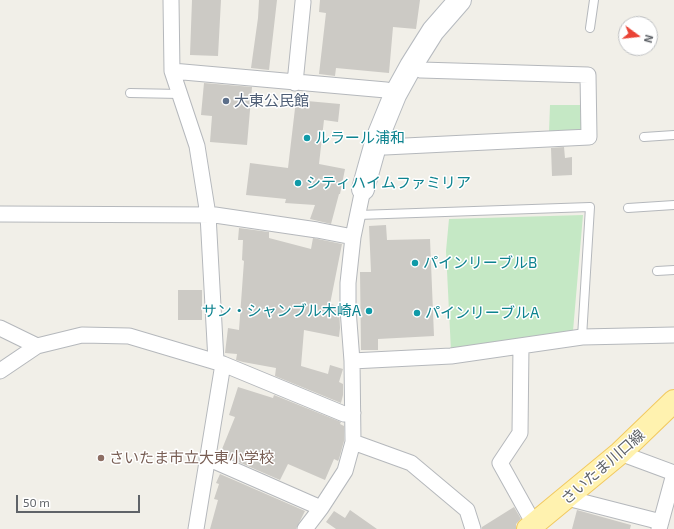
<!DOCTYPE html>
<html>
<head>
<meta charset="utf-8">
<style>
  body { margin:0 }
  #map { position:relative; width:674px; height:529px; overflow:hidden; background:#f1efe8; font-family:"Exo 2",sans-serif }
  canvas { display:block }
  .north { position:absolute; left:618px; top:16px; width:40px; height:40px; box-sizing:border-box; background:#fff; border:1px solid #bfc1c3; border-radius:50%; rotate:105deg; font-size:11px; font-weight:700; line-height:16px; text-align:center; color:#5f6368 }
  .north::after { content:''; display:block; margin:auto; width:14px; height:18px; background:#ea4335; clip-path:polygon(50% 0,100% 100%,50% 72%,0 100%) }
  .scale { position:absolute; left:16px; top:495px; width:124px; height:18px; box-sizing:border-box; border:2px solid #5f6368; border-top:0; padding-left:5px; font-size:12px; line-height:14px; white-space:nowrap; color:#5f6368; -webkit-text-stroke:3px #fff; paint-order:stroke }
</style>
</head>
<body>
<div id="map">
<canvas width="674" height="529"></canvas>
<div class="north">N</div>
<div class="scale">50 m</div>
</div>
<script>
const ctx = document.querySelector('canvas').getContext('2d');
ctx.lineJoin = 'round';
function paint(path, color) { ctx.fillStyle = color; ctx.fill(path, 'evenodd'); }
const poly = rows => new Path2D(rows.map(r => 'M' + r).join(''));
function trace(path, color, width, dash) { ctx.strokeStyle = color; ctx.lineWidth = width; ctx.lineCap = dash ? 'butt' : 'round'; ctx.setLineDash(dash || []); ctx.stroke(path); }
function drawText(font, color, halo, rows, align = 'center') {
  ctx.font = font + ' "Exo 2","Noto Sans JP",sans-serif'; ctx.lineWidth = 3; ctx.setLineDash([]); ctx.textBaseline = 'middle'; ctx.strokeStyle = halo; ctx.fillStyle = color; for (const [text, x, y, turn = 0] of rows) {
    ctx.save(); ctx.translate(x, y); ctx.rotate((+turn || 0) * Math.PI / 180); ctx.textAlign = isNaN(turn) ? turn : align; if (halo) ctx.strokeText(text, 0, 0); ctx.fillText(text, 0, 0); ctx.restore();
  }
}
paint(poly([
  [550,105,585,105,585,130,549,132],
  [583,215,573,331,451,351,446,251,449,219]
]), '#c5e8c5');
paint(poly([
  [192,0,221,0,218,56,190,55],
  [259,0,277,0,269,70,251,68,258,18],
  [320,0,420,0,416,29,393,27,389,73,336,68,335,76,319,74,326,13,319,12],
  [204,83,252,87,247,145,210,142,212,116,201,115],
  [296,100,340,104,338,122,324,120,319,164,345,169,340,194,339,194,331,224,310,219,315,205,285,203,286,199,246,195,250,163,288,168],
  [564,147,565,158,572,157,572,175,552,176,551,148],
  [386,225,387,240,430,239,434,336,378,339,378,350,361,350,360,272,371,272,369,226],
  [239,228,269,232,269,238,311,249,313,238,342,244,330,304,339,306,340,328,339,337,304,330,301,366,328,374,330,365,343,369,339,382,343,384,343,395,341,403,275,376,276,368,243,362,236,360,237,354,225,353,228,328,239,330,244,261,242,260,243,240,238,240],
  [178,290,202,290,202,320,178,320],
  [238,387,273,398,274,395,341,422,340,424,344,426,344,441,339,459,338,461,334,459,325,480,288,464,280,480,220,454,235,417,229,415],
  [220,474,305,511,296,529,210,529,218,500,214,499,219,484,216,483],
  [514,507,521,519,516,524,516,529,482,529,482,527],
  [350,510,377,529,336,529,326,522,334,511,345,518],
  [577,510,631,525,630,529,572,529]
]), '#cccac5');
const lane = poly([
  [590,28,594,0],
  [130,93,180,94],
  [644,137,674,135],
  [628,208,674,205],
  [358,215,590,207,582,337],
  [657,271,674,270]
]);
const street = poly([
  [171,0,172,71,197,146,208,215,216,361],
  [172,71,386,90,395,95],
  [295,83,303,2],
  [375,145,385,147,589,137,588,75,421,70,411,66],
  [0,214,215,215,317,230,353,237],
  [0,328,37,346],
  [521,346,520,433,500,463,534,524],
  [352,361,451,356,582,337,674,335],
  [0,371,37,346,82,335,129,336,223,364,344,414,353,413],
  [353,442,411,463,467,510,473,529],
  [620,453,674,473],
  [207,458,321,508],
  [570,496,575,500,661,522],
  [196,529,223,364],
  [305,529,321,508,345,471,353,442,352,361,348,309,348,283,353,237,363,189],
  [659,529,674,474]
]);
const secondary = poly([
  [363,189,377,139,395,95,411,66,433,31,460,0]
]);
const primary = poly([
  [528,529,620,453,674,401]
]);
trace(lane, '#b5b8bc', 10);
trace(street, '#b5b8bc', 17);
trace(secondary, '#b6babf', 24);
trace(primary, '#f2c960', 24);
trace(lane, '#fff', 8);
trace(street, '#fff', 15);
trace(secondary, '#fff', 22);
trace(primary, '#fff2af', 22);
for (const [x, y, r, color] of [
  [226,101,4,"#5c6f8a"],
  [307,138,4,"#0f9aa8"],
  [298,183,4,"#0f9aa8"],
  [415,263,4,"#0f9aa8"],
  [369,311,4,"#0f9aa8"],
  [417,313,4,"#0f9aa8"],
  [101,458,4,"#8d6e63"]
]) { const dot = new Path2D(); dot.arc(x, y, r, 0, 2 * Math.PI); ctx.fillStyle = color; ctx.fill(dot); trace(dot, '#fff', 1.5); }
drawText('15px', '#4e5e75', '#fff', [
  ["大東公民館",234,101]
], 'left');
drawText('15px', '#0d838f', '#fff', [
  ["ルラール浦和",315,138],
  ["シティハイムファミリア",306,183],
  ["パインリーブルB",423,263],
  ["サン・シャンブル木崎A",361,311,"right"],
  ["パインリーブルA",425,313]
], 'left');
drawText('15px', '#785e54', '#fff', [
  ["さいたま市立大東小学校",109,458]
], 'left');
drawText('15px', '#5f6368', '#fff', [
  ["さいたま川口線",603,467,-41]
]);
</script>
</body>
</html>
